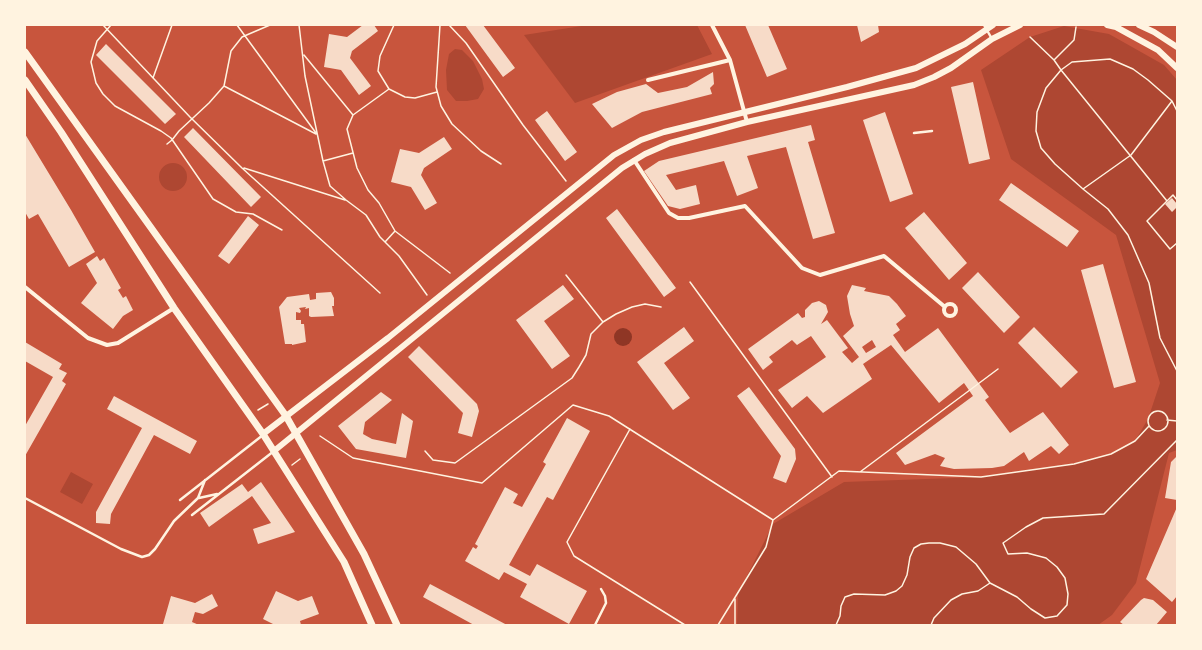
<!DOCTYPE html>
<html>
<head>
<meta charset="utf-8">
<style>
  body { margin:0 }
  #map { position:relative; width:1202px; height:650px; overflow:hidden; background:#c8553d; font-family:Helvetica,sans-serif }
  canvas { display:block }
  .frame { position:absolute; inset:0; border:26px solid #fff3e0; pointer-events:none }
</style>
</head>
<body>
<div id="map">
<canvas width="1202" height="650"></canvas>
<div class="frame"></div>
</div>
<script>
const ctx = document.querySelector('canvas').getContext('2d');
ctx.lineJoin = 'round';
function paint(path, color) { ctx.fillStyle = color; ctx.fill(path, 'evenodd'); }
const poly = rows => new Path2D(rows.map(r => 'M' + r).join(''));
function trace(path, color, width, dash) { ctx.strokeStyle = color; ctx.lineWidth = width; ctx.lineCap = dash ? 'butt' : 'round'; ctx.setLineDash(dash || []); ctx.stroke(path); }
paint(poly([
  [588,25,697,25,712,54,575,103,524,35],
  [1064,26,1109,34,1164,65,1177,80,1177,450,1169,453,1136,583,1112,615,1098,625,737,625,738,594,773,524,844,482,981,477,1074,464,1111,454,1135,441,1148,419,1160,383,1116,235,1011,159,981,70,1030,37],
  [455,49,462,50,473,61,482,79,484,89,478,99,467,101,456,101,447,90,446,70,449,54],
  '159 177a14 14 0 1 1 28 0a14 14 0 1 1-28 0Z',
  [71,472,93,484,82,504,60,492]
]), '#ae4732');
paint(poly([
  '614 337a9 9 0 1 1 18 0a9 9 0 1 1-18 0Z'
]), '#8f3625');
paint(poly([
  [363,25,374,25,378,31,352,51,350,58,371,86,359,95,341,70,324,67,329,34,347,37],
  [465,25,483,25,515,68,503,77],
  [745,25,768,25,787,69,767,77],
  [857,25,878,25,879,32,861,42],
  [106,44,176,114,165,124,96,55],
  [713,72,714,84,710,88,712,94,642,112,612,128,592,104,617,92,646,84,658,93,687,87],
  [973,82,990,159,969,164,951,87],
  [547,111,577,152,565,161,535,120],
  [885,112,913,194,890,202,863,120],
  [811,125,815,140,808,142,835,233,813,239,786,147,747,156,758,188,737,196,724,161,666,175,676,190,696,185,700,204,680,209,668,206,644,171,659,161],
  [193,128,261,197,251,207,184,137],
  [25,134,71,210,95,252,69,267,38,214,29,219,25,212],
  [444,137,452,149,424,168,421,175,437,203,425,210,411,187,391,182,400,149,419,153],
  [1011,183,1079,231,1067,247,999,200],
  [1172,198,1177,204,1177,207,1172,212,1165,204],
  [617,209,676,288,664,297,606,218],
  [924,212,967,263,949,280,905,228],
  [248,216,259,225,229,264,218,256],
  [97,256,100,261,104,258,121,288,118,290,123,298,126,296,133,310,123,316,113,329,81,303,97,283,86,264],
  [1103,264,1136,382,1114,388,1081,270],
  [978,272,1020,317,1004,333,962,288],
  [563,285,574,299,544,321,570,356,552,369,516,320],
  [852,285,866,288,864,291,889,296,897,304,906,316,896,324,900,330,893,335,905,352,938,328,989,397,985,400,1010,433,1043,412,1069,445,1059,454,1051,446,1029,461,1024,452,1004,466,992,468,954,469,940,466,945,458,935,454,905,465,896,453,973,396,964,383,939,403,891,345,863,364,872,379,823,413,807,396,792,408,778,390,826,357,811,336,797,345,792,340,769,357,773,362,763,370,748,349,798,313,802,318,805,317,805,310,812,303,819,301,826,305,828,312,821,324,827,320,848,348,842,352,852,363,859,357,843,336,854,326,850,314,847,296],
  [872,340,876,347,866,353,862,347],
  [331,292,334,298,334,306,332,306,334,316,311,317,309,316,309,308,305,309,306,307,299,308,301,311,300,313,296,312,296,320,301,320,301,324,304,324,306,342,292,345,292,344,285,344,279,307,287,297,309,294,310,300,316,299,316,293],
  [684,327,694,341,664,363,690,398,673,410,637,362],
  [1034,327,1078,372,1061,388,1018,343],
  [25,342,62,364,59,369,67,373,62,381,66,384,25,456,25,426,53,377,25,361],
  [419,346,477,404,479,411,472,437,458,433,463,413,408,357],
  [749,387,795,449,796,459,786,483,773,478,781,456,737,396],
  [381,392,392,400,365,422,363,434,372,439,396,444,402,413,413,421,406,458,356,449,338,426],
  [114,396,197,441,190,454,154,435,111,514,110,524,96,523,96,512,142,428,107,409],
  [567,418,590,431,553,500,547,497,509,565,530,576,537,564,587,591,569,624,520,597,527,584,504,572,499,580,465,561,473,547,476,549,478,546,475,544,505,487,518,494,513,503,522,507,546,464,543,462],
  [1177,456,1177,500,1165,498,1171,462],
  [261,482,295,532,258,544,253,529,271,523,252,496,209,527,200,513,242,484,248,492],
  [1177,507,1177,596,1172,602,1146,579],
  [430,584,507,625,474,625,423,597],
  [276,591,298,601,312,596,319,614,300,621,301,625,275,625,263,619],
  [212,594,218,606,203,614,195,612,192,622,199,625,163,624,171,596,195,603],
  [1144,598,1153,600,1167,612,1156,625,1124,625,1120,622,1141,600]
]), '#f7dbc8');
trace(poly([
  [103,25,190,117,242,168,380,293],
  [111,25,97,41,91,62,96,83,103,94,115,106,161,131,171,138,213,199,236,212,253,214,282,230],
  [237,25,316,133],
  [299,25,305,76,323,161,330,186,346,200,366,215,380,237,399,256,427,295],
  [394,25,380,56,378,71,389,89,405,97,415,98,437,92],
  [440,25,436,87,441,106,452,124,481,151,501,164],
  [449,25,466,43,523,125,566,181],
  [1030,37,1054,60,1061,70,1072,62,1110,59,1133,69,1148,80,1172,101,1177,111],
  [304,55,353,115],
  [1054,60,1074,40,1076,27],
  [153,78,172,25],
  [224,86,316,134],
  [389,89,353,115,347,129,357,168,368,190,379,203,395,231,450,273],
  [167,144,172,140,179,131,209,103,224,86,231,51,242,37,270,25],
  [323,161,353,153],
  [244,168,345,200],
  [1083,189,1131,155,1172,101],
  [1177,200,1173,195,1147,221,1170,249,1177,243],
  [1167,201,1061,70,1046,88,1037,112,1036,131,1041,148,1055,164,1083,189,1108,209,1128,235,1149,283,1160,338,1177,371],
  [385,242,395,231],
  [566,275,603,322],
  [690,282,832,477],
  [258,410,268,404],
  '1148 421a10 10 0 1 1 20 0a10 10 0 1 1-20 0Z',
  [1167,420,1177,421],
  [630,429,567,542,574,556,685,625],
  [320,436,353,458,482,483,573,405,609,416,773,520,839,471,981,477,1074,464,1111,454,1135,441,1149,426],
  [425,451,433,460,455,463,572,378,579,367,586,355,591,334,603,322,616,314,632,307,645,304,661,307],
  [292,465,300,459],
  [860,472,998,369],
  [735,599,735,625],
  [718,625,766,547,773,520],
  [836,625,840,616,841,606,845,597,854,594,885,595,896,591,902,586,907,575,910,557,914,548,921,544,929,543,940,543,956,547,976,564,990,583,1017,597,1031,609,1045,618,1057,616,1067,605,1068,594,1065,578,1057,567,1046,558,1027,553,1008,554,1003,543,1026,527,1043,518,1104,514,1177,440],
  [931,625,934,618,951,600,962,594,978,591,990,583]
]), '#fff3e0', 1.5);
trace(poly([
  [984,25,992,39],
  [914,133,932,131],
  [25,498,121,549,142,557,149,555,155,549,174,521,198,498,205,480],
  [199,498,217,494],
  [180,500,263,435],
  [192,515,274,451],
  [595,625,606,603,605,596,601,589]
]), '#fff3e0', 2.5);
trace(poly([
  [712,25,730,60,747,122],
  [648,80,730,60],
  [634,160,669,213,678,218,689,218,745,206,802,268,820,275,884,256,945,307],
  [25,287,88,338,107,345,118,343,174,308],
  '944 310a6 6 0 1 1 12 0a6 6 0 1 1-12 0Z'
]), '#fff3e0', 4);
trace(poly([
  [1107,25,1116,27,1158,50,1177,68],
  [1139,25,1154,32,1177,47],
  [263,434,388,338,614,155,641,140,664,132,847,87,916,68,965,44,993,25],
  [274,451,622,168,645,154,670,143,747,122,914,85,934,77,951,68,992,39,1020,25]
]), '#fff3e0', 6);
trace(poly([
  [25,52,286,416,364,554,397,625],
  [25,80,61,132,174,308,263,434,344,562,372,625]
]), '#fff3e0', 7);
</script>
</body>
</html>
